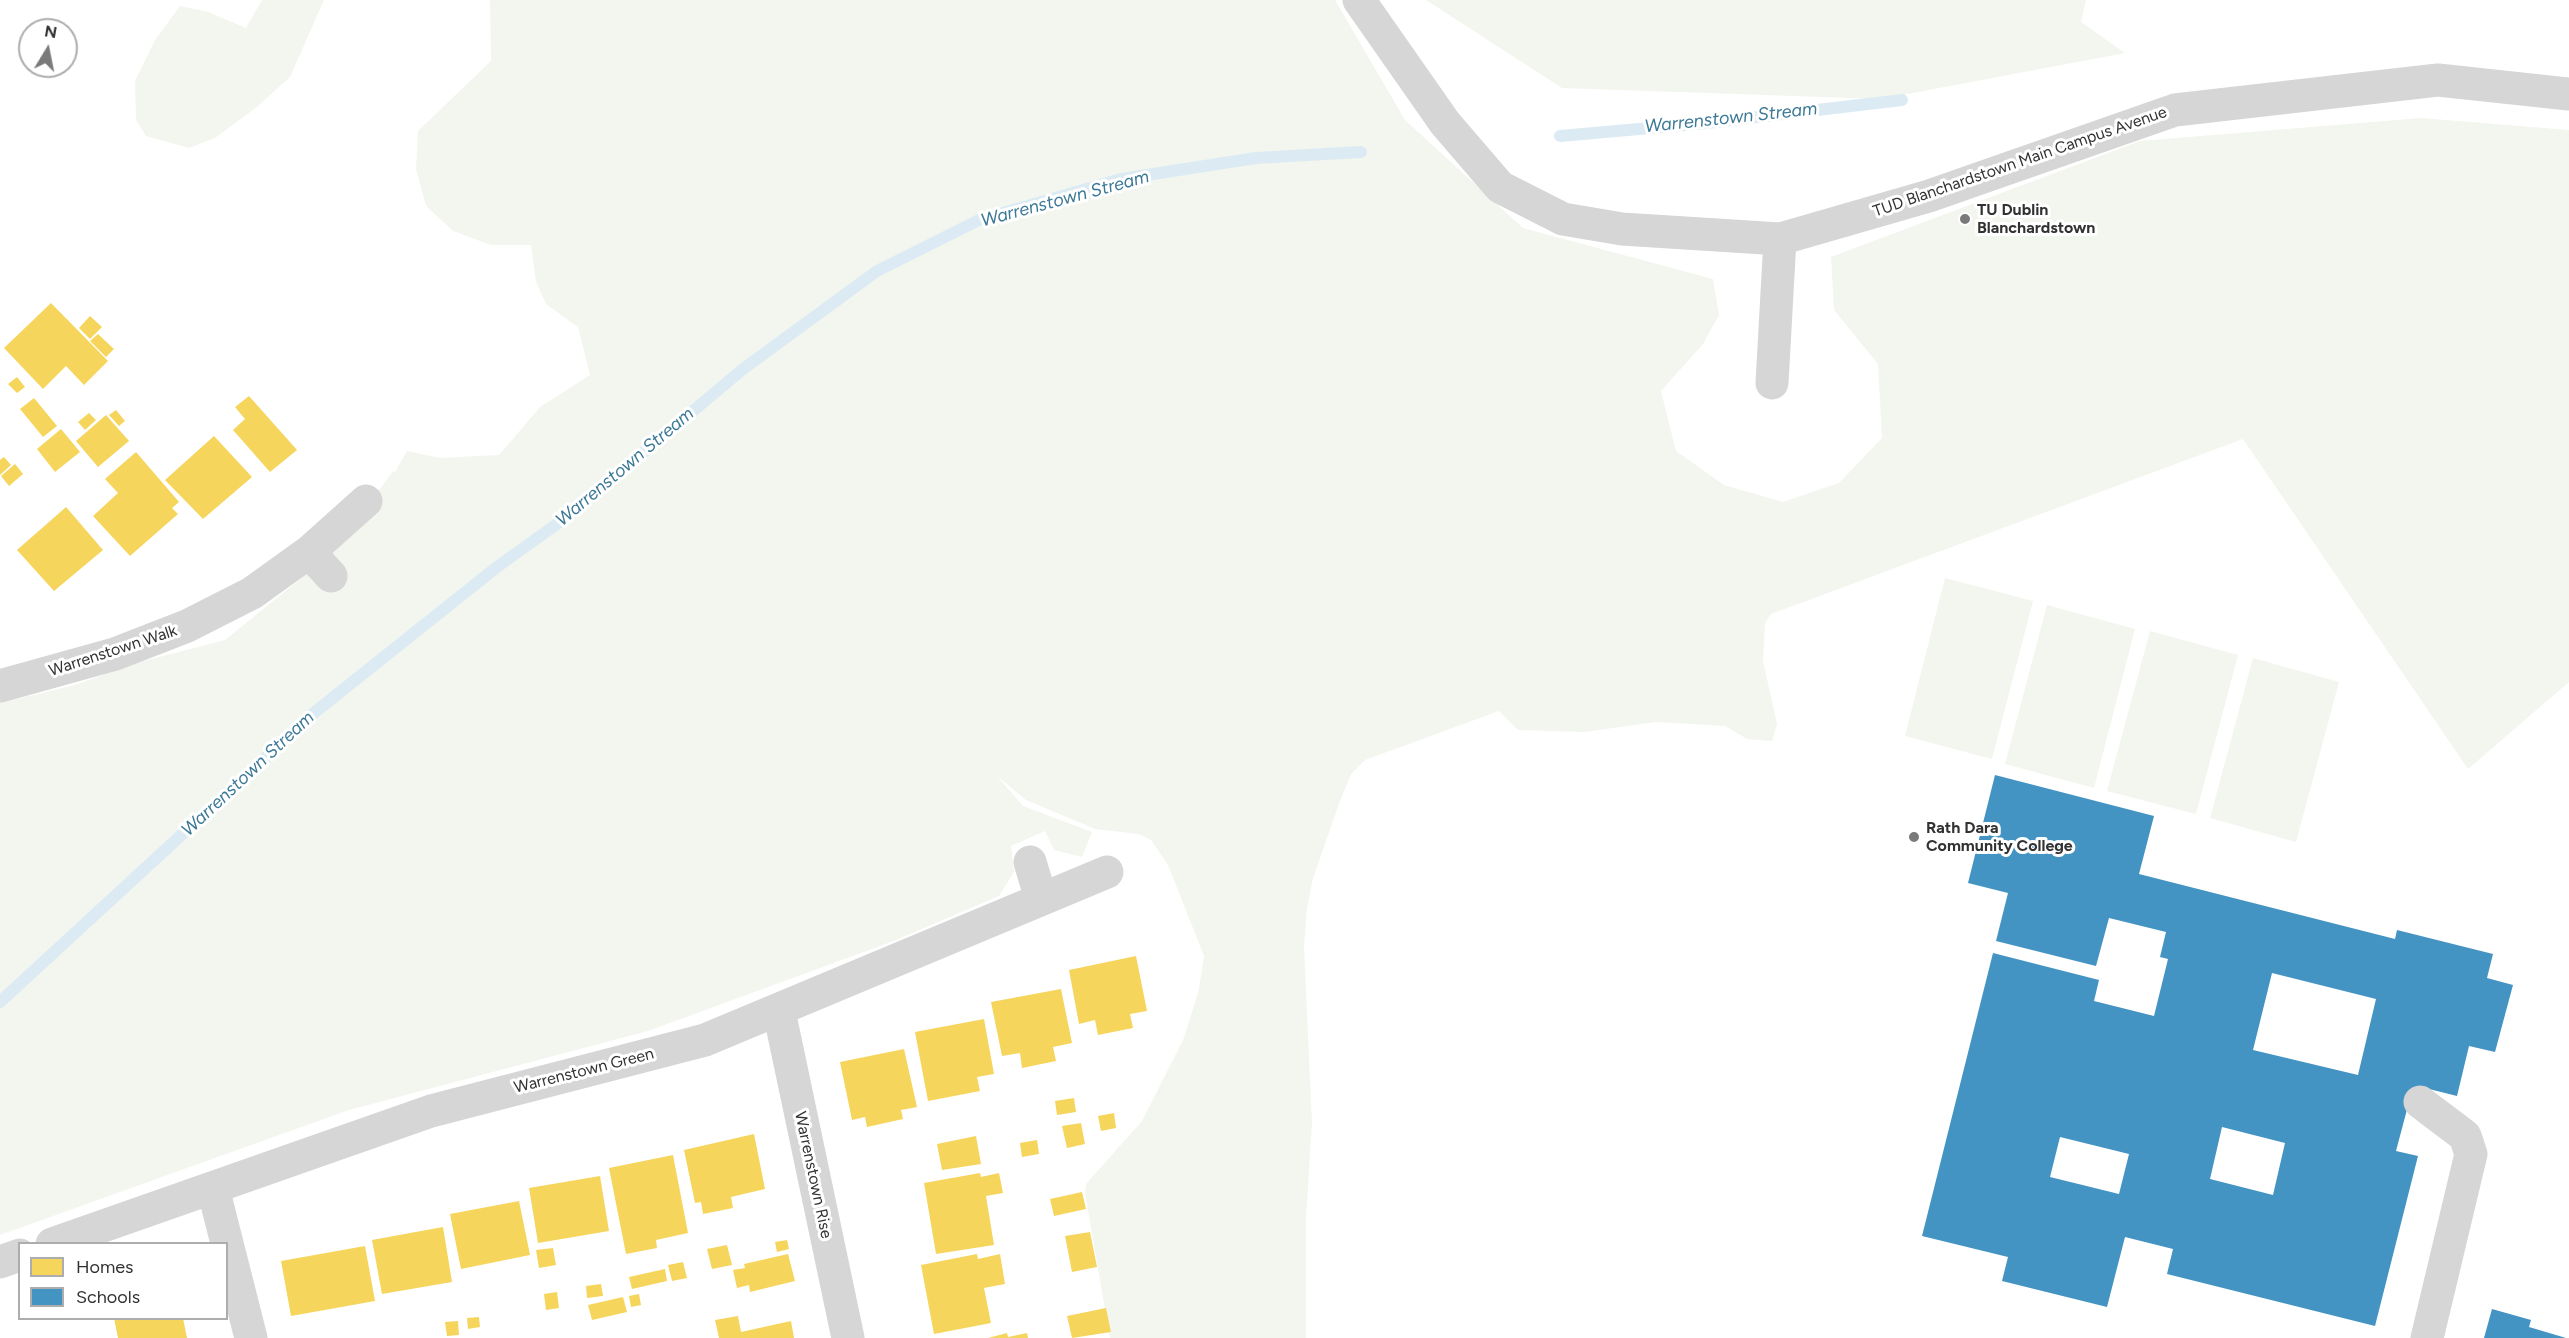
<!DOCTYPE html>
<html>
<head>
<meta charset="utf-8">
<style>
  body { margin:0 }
  #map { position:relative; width:2569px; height:1338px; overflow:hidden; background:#fff; font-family:Figtree,sans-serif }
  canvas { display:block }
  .legend { position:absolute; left:18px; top:1242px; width:210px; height:78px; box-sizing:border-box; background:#fff; border:2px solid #adadad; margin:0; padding:8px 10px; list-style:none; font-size:18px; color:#323232 }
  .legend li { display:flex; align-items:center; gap:12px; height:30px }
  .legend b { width:30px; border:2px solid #adadad }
  .north { position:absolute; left:18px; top:18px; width:60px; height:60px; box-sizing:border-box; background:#fff; border:2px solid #adadad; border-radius:50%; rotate:10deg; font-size:16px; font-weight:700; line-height:24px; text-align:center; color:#323232 }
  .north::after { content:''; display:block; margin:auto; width:21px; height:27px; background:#7a7a7a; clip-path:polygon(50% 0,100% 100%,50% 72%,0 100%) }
</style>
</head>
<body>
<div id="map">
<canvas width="2569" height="1338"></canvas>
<ul class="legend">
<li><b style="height:16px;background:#f6d55c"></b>Homes</li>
<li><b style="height:16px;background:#4393c3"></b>Schools</li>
</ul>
<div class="north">N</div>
</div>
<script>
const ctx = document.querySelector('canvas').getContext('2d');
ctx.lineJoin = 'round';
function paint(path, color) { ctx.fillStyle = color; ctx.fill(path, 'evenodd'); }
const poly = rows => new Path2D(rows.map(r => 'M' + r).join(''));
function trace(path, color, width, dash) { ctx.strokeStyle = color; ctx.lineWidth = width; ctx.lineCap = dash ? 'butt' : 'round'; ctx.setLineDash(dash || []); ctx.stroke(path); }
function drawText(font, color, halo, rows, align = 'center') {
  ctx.font = font + ' Figtree,sans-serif'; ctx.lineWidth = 6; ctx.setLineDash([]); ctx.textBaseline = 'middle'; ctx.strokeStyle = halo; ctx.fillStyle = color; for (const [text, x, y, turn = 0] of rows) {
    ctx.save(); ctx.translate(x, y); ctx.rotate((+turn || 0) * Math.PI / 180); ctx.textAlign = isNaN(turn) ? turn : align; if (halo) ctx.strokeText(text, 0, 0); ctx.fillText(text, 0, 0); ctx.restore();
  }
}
paint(poly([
  [262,0,324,0,290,77,257,107,215,138,189,148,146,136,136,120,135,81,155,40,180,6,208,12,246,28],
  [490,0,1335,0,1405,120,1523,228,1713,279,1719,315,1703,344,1661,391,1676,451,1724,485,1783,502,1839,483,1882,438,1878,364,1834,310,1831,257,2140,141,2421,118,2569,130,2569,682,2468,769,2243,439,1771,614,1765,623,1763,661,1777,724,1772,741,1747,739,1725,726,1656,722,1584,732,1518,730,1499,711,1365,760,1351,774,1339,804,1313,878,1307,909,1304,946,1312,1123,1306,1219,1306,1338,1110,1338,1085,1193,1086,1184,1142,1121,1184,1038,1199,989,1204,956,1168,865,1151,840,1139,834,1095,829,1026,800,997,776,1023,806,1092,832,1082,857,1054,850,1045,831,1011,846,1014,872,999,896,891,942,648,1031,349,1110,0,1235,0,703,75,685,136,663,225,640,336,550,393,471,395,472,407,451,440,458,499,455,540,407,590,375,578,327,546,304,536,282,531,245,491,245,453,231,426,206,416,169,418,131,491,61],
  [1426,0,2086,0,2081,22,2125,53,1881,99,1562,88],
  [1945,578,2033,601,1992,759,1905,736],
  [2047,605,2135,629,2094,788,2005,764],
  [2150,631,2238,655,2196,814,2107,791],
  [2253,658,2339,682,2296,842,2210,818]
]), '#f3f6ee');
paint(poly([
  [51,303,108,361,84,385,66,366,43,389,4,348],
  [90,316,102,327,90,339,79,328],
  [98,334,114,349,106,357,90,341],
  [17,377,25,387,17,393,8,384],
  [249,396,297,450,270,472,233,430,245,419,235,407],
  [34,398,57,426,43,437,20,409],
  [116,410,125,421,119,426,109,415],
  [89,413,96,420,85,430,78,422],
  [106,415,129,441,98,467,76,441],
  [61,429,80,452,55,472,37,449],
  [214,436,252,477,203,519,165,480],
  [136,452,179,502,172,508,178,514,130,556,93,516,118,493,105,479],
  [4,457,11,465,0,475,0,460],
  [15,464,23,474,9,486,1,476],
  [66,507,103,550,54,591,17,550],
  [1136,956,1147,1011,1130,1014,1133,1028,1098,1035,1095,1020,1079,1024,1069,970],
  [1061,989,1072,1043,1053,1047,1056,1061,1022,1068,1020,1053,1002,1056,991,1002],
  [984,1019,994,1074,977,1077,980,1091,928,1101,915,1032],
  [904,1049,917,1107,901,1110,903,1119,867,1127,865,1117,852,1120,840,1062],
  [1074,1098,1076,1112,1057,1115,1055,1101],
  [1114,1113,1116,1128,1101,1131,1098,1116],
  [1081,1123,1085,1144,1067,1148,1062,1126],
  [754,1134,765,1189,731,1197,733,1208,703,1214,701,1202,695,1203,684,1150],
  [976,1136,981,1164,942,1170,937,1144],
  [1037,1140,1039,1154,1022,1157,1020,1143],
  [673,1155,688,1233,656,1240,657,1248,626,1254,609,1168],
  [980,1173,981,1177,999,1173,1003,1193,986,1196,994,1245,936,1254,924,1183],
  [600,1176,609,1231,538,1243,529,1188],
  [1082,1192,1086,1209,1054,1216,1050,1199],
  [519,1201,530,1255,461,1269,450,1214],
  [443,1227,452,1282,382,1294,372,1240],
  [1090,1232,1097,1267,1072,1272,1065,1236],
  [787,1240,789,1249,777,1252,775,1242],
  [727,1245,732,1265,712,1269,707,1249],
  [365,1246,375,1301,291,1316,281,1261],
  [553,1248,556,1265,539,1268,536,1250],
  [788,1254,795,1281,750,1292,749,1285,737,1288,733,1270,745,1268,744,1264],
  [977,1254,978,1259,1000,1254,1005,1284,984,1288,991,1323,934,1334,921,1265],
  [683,1262,687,1278,672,1281,668,1265],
  [665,1269,667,1281,632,1289,629,1277],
  [601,1284,603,1296,587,1298,586,1286],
  [557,1292,559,1308,546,1310,544,1294],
  [639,1294,641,1305,631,1307,629,1296],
  [623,1297,627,1312,592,1320,588,1305],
  [1106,1308,1111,1332,1072,1338,1067,1316],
  [738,1316,741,1332,791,1321,794,1338,719,1338,715,1320],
  [479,1317,480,1327,468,1329,467,1318],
  [114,1318,183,1318,187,1338,118,1338],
  [458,1321,459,1335,447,1336,445,1322],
  [1007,1333,1008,1337,1027,1333,1028,1338,988,1338]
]), '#f6d55c');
paint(poly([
  [1995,775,2154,816,2139,874,2395,939,2397,930,2493,954,2487,978,2513,985,2495,1052,2469,1046,2457,1096,2421,1087,2409,1102,2396,1151,2418,1156,2375,1326,2167,1274,2173,1249,2125,1237,2107,1307,2002,1281,2008,1257,1922,1236,1993,953,2099,980,2094,1001,2154,1016,2168,959,2160,957,2166,932,2109,918,2096,966,1996,941,2008,893,1968,883],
  [2272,973,2376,999,2358,1075,2253,1050],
  [2222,1127,2285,1143,2273,1195,2210,1179],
  [2060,1137,2129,1154,2119,1194,2050,1177],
  [2492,1309,2531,1320,2529,1327,2566,1338,2484,1338]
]), '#4393c3');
trace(poly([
  [1560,136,1707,123,1902,100],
  [0,1002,315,712,497,567,568,516,743,369,877,271,979,220,1121,179,1256,158,1361,152]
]), '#dcebf3', 12);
trace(poly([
  [1359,0,1445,123,1500,187,1563,219,1622,229,1780,239,1929,196,2175,110,2438,80,2569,94],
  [1772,383,1780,239],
  [309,552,331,576],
  [0,686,115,654,187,626,252,593,309,552,366,501],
  [1030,862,1041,899],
  [779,1011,848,1338],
  [2420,1102,2465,1136,2471,1154,2427,1338],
  [213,1188,251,1338],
  [52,1244,431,1111,705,1040,1107,872],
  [0,1262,20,1255]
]), '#d6d6d6', 33);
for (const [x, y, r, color] of [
  [1965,219,6,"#7a7a7a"],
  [1914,837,6,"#7a7a7a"]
]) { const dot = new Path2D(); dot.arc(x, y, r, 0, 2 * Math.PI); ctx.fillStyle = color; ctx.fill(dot); trace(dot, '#fff', 2); }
drawText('16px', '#323232', '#fff', [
  ["TUD Blanchardstown Main Campus Avenue",2020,162,-19],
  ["Warrenstown Walk",113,651,-18],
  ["Warrenstown Green",584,1071,-14],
  ["Warrenstown Rise",813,1175,78]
]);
drawText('bold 16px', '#323232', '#fff', [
  ["TU Dublin",1977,210],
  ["Blanchardstown",1977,228],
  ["Rath Dara",1926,828],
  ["Community College",1926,846]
], 'left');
drawText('italic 18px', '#3c7997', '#fff', [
  ["Warrenstown Stream",1731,118,-6],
  ["Warrenstown Stream",1065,199,-15],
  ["Warrenstown Stream",625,467,-40],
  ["Warrenstown Stream",248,774,-43]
]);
</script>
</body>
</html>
